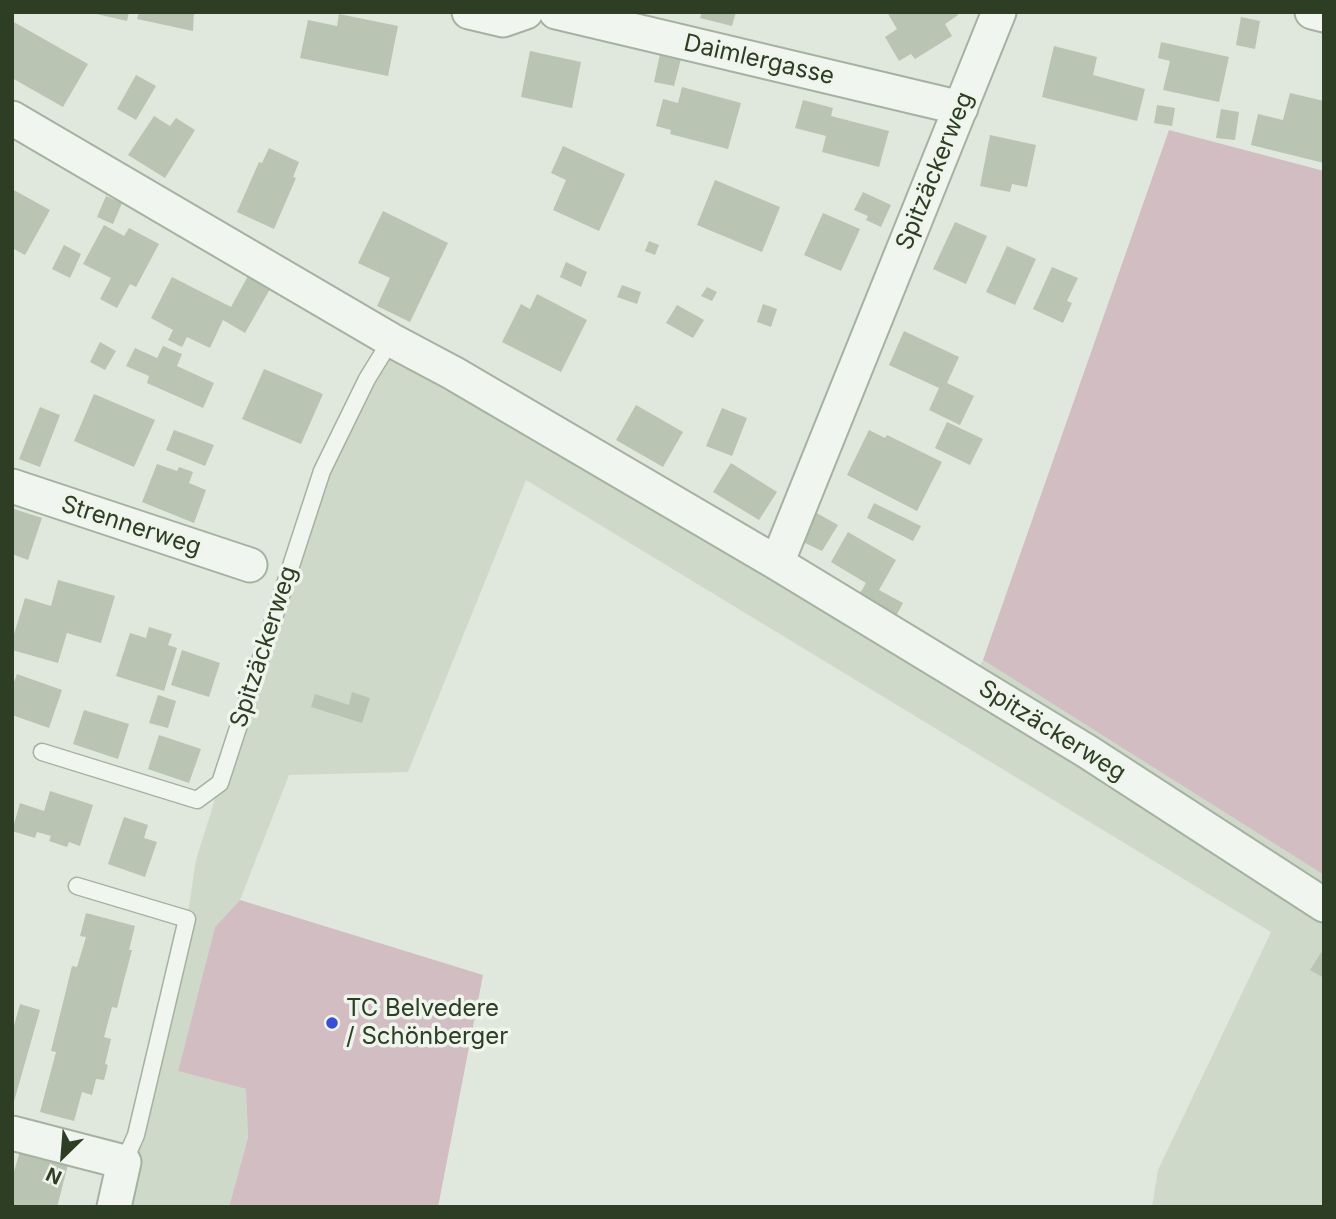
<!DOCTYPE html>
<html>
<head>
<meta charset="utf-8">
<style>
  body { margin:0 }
  #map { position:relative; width:1336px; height:1219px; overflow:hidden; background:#e0e7dc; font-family:Inter,sans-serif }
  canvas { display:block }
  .frame { position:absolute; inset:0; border:14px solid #2e3e25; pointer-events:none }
  .north { position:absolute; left:28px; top:1121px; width:70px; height:70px; -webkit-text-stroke:5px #eff5ec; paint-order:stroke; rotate:205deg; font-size:19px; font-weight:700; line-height:28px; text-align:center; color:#2e3e25 }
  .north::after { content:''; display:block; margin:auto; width:24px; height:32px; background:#2e3e25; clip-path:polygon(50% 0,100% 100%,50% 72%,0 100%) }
</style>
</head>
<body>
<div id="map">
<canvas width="1336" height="1219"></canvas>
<div class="frame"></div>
<div class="north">N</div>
</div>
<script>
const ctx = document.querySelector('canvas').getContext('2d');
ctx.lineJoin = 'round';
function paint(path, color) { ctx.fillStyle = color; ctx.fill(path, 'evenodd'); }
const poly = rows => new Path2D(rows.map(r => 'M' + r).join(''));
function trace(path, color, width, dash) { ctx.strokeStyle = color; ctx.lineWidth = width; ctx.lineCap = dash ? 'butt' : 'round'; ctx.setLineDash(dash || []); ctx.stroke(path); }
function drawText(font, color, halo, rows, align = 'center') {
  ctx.font = font + ' Inter,sans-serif'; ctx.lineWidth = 7; ctx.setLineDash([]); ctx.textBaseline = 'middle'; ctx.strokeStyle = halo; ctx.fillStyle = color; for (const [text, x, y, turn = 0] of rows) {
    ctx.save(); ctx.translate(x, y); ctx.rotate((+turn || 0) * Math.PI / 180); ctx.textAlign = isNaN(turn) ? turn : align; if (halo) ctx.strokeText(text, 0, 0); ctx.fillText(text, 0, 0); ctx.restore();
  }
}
paint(poly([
  [391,340,972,681,983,660,1324,875,1324,1207,1152,1207,1158,1170,1271,932,526,480,408,772,289,775,240,900,215,927,178,1071,246,1089,248,1136,229,1207,114,1207,187,919,196,860,220,783,322,471]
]), '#cfd9ca');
paint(poly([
  [1169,130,1324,171,1324,875,983,660],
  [240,900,483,975,438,1207,229,1207,248,1137,246,1089,178,1071,215,927]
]), '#d2bdc2');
paint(poly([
  [88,12,129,12,127,21],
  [139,12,194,12,193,31,137,19],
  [702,12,736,12,732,26,700,18],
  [887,12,957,12,958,15,945,24,952,36,915,59,911,54,899,61,885,37,897,29],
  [339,14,398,26,388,76,300,58,308,20,337,26],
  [1241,17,1260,21,1255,49,1236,45],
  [12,21,88,64,63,107,12,78],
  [1161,42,1229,57,1219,102,1163,90,1170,61,1158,58],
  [1054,46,1097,57,1093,75,1145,89,1137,121,1042,97],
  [530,51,581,62,572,108,521,97],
  [660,54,681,59,674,86,654,82],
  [136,75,156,86,136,120,117,109],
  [682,87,741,103,728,149,670,134,671,130,656,126,663,99,678,103],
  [1290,93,1324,101,1324,163,1251,145,1258,114,1283,120],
  [803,100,833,108,831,116,889,131,879,167,822,152,826,136,795,128],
  [1157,105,1175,108,1172,126,1154,123],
  [1221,109,1239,112,1235,140,1216,138],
  [154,116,170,126,176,118,195,130,165,178,128,155],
  [990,135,1036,145,1027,187,1012,184,1010,192,980,186],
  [563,146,625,174,599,231,553,210,566,180,551,173],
  [269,148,299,162,293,177,296,178,274,229,237,212,259,162,262,163],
  [715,180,780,207,762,252,697,225],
  [12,189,50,210,25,255,12,248],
  [863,192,891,205,881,227,866,220,868,216,854,210],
  [106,196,122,203,113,224,97,217],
  [383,211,448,243,410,322,377,306,390,278,358,263],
  [823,213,860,229,841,271,804,255],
  [955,222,987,236,966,284,933,269],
  [104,225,124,236,129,228,159,244,136,287,130,284,117,308,100,299,111,278,83,264],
  [649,241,659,245,655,255,645,251],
  [64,245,81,254,70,278,52,269],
  [1007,246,1036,259,1015,305,986,292],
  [566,262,587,272,581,287,560,277],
  [1052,267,1078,278,1067,301,1072,303,1063,323,1033,309],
  [248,276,270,289,245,333,223,320,210,348,187,337,182,347,168,340,173,330,151,318,172,277,231,307],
  [622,285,641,292,637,304,617,297],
  [707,287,717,292,712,301,701,296],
  [537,294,587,320,561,372,502,342,521,304,530,309],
  [763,304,777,309,771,327,757,322],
  [677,305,704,320,693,338,666,323],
  [904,331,959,357,947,383,974,396,960,425,929,410,939,388,889,365],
  [100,342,116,351,105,370,90,362],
  [163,346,182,354,177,366,214,383,203,408,147,383,149,376,126,366,135,348,157,358],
  [264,369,323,394,301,444,242,419],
  [94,394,155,420,134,467,74,441],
  [636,405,683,432,663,467,616,440],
  [40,407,60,415,40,467,19,459],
  [722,408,747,418,732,456,706,446],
  [947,422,983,439,970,465,935,448],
  [174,430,214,445,205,466,166,450],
  [869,430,885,438,887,435,942,462,917,511,847,475],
  [731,463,777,492,759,520,713,492],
  [157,464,177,471,179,467,193,472,189,483,206,490,194,523,142,502],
  [874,503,921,526,913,541,867,518],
  [14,509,42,518,28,560,12,554],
  [813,511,838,525,822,551,801,541],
  [848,532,896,560,879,590,903,603,896,616,859,595,866,583,831,562],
  [58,580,115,596,101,643,67,633,58,663,12,650,12,641,25,598,51,606],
  [149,627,172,634,168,645,177,648,164,691,116,676,130,633,146,638],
  [182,650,220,663,209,697,171,685],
  [17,674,62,690,49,728,12,715,12,688],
  [352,692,370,698,362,723,311,707,315,694,349,705],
  [158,695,176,701,168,728,149,723],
  [84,710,129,724,118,759,73,744],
  [159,735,201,749,189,783,148,769],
  [50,791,93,805,80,846,69,842,67,847,49,841,51,836,37,832,35,838,12,831,20,803,44,811],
  [124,817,148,825,144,838,157,842,145,877,108,864],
  [86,913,135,926,129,950,132,950,124,980,117,1008,112,1007,104,1037,111,1039,105,1064,108,1065,104,1080,96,1079,92,1095,82,1092,74,1121,40,1112,56,1052,51,1051,72,966,77,967,86,937,80,936],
  [1324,948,1324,978,1310,970],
  [20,1004,40,1010,13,1105,12,1033],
  [21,1148,69,1161,57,1207,12,1207,12,1178]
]), '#b9c4b3');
const lane = poly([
  [42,752,197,800,220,783,322,471,367,379,391,340],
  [77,886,187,919,136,1135,124,1162]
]);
const street = poly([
  [469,12,503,20,526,12],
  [556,12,961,108],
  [1312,12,1324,15],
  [12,118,391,340,453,373,777,563,1088,752,1324,905],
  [12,486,250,565],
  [777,563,999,12],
  [12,1133,124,1162,114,1207]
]);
trace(lane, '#a7b1a1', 19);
trace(street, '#a7b1a1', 37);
trace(lane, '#f1f5ef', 16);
trace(street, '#f1f5ef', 33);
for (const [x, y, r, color] of [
  [332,1023,7,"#394ed5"]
]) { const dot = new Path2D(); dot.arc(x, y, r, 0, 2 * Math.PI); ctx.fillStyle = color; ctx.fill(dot); trace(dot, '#eff5ec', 2.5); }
drawText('24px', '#2e3e25', '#eff5ec', [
  ["Daimlergasse",759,60,13],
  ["Spitzäckerweg",935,171,-68],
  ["Strennerweg",131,526,18],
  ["Spitzäckerweg",264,647,-72],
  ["Spitzäckerweg",1052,731,32]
]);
drawText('24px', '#2e3e25', '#eff5ec', [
  ["TC Belvedere",346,1009],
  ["/ Schönberger",346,1037]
], 'left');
</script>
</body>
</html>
